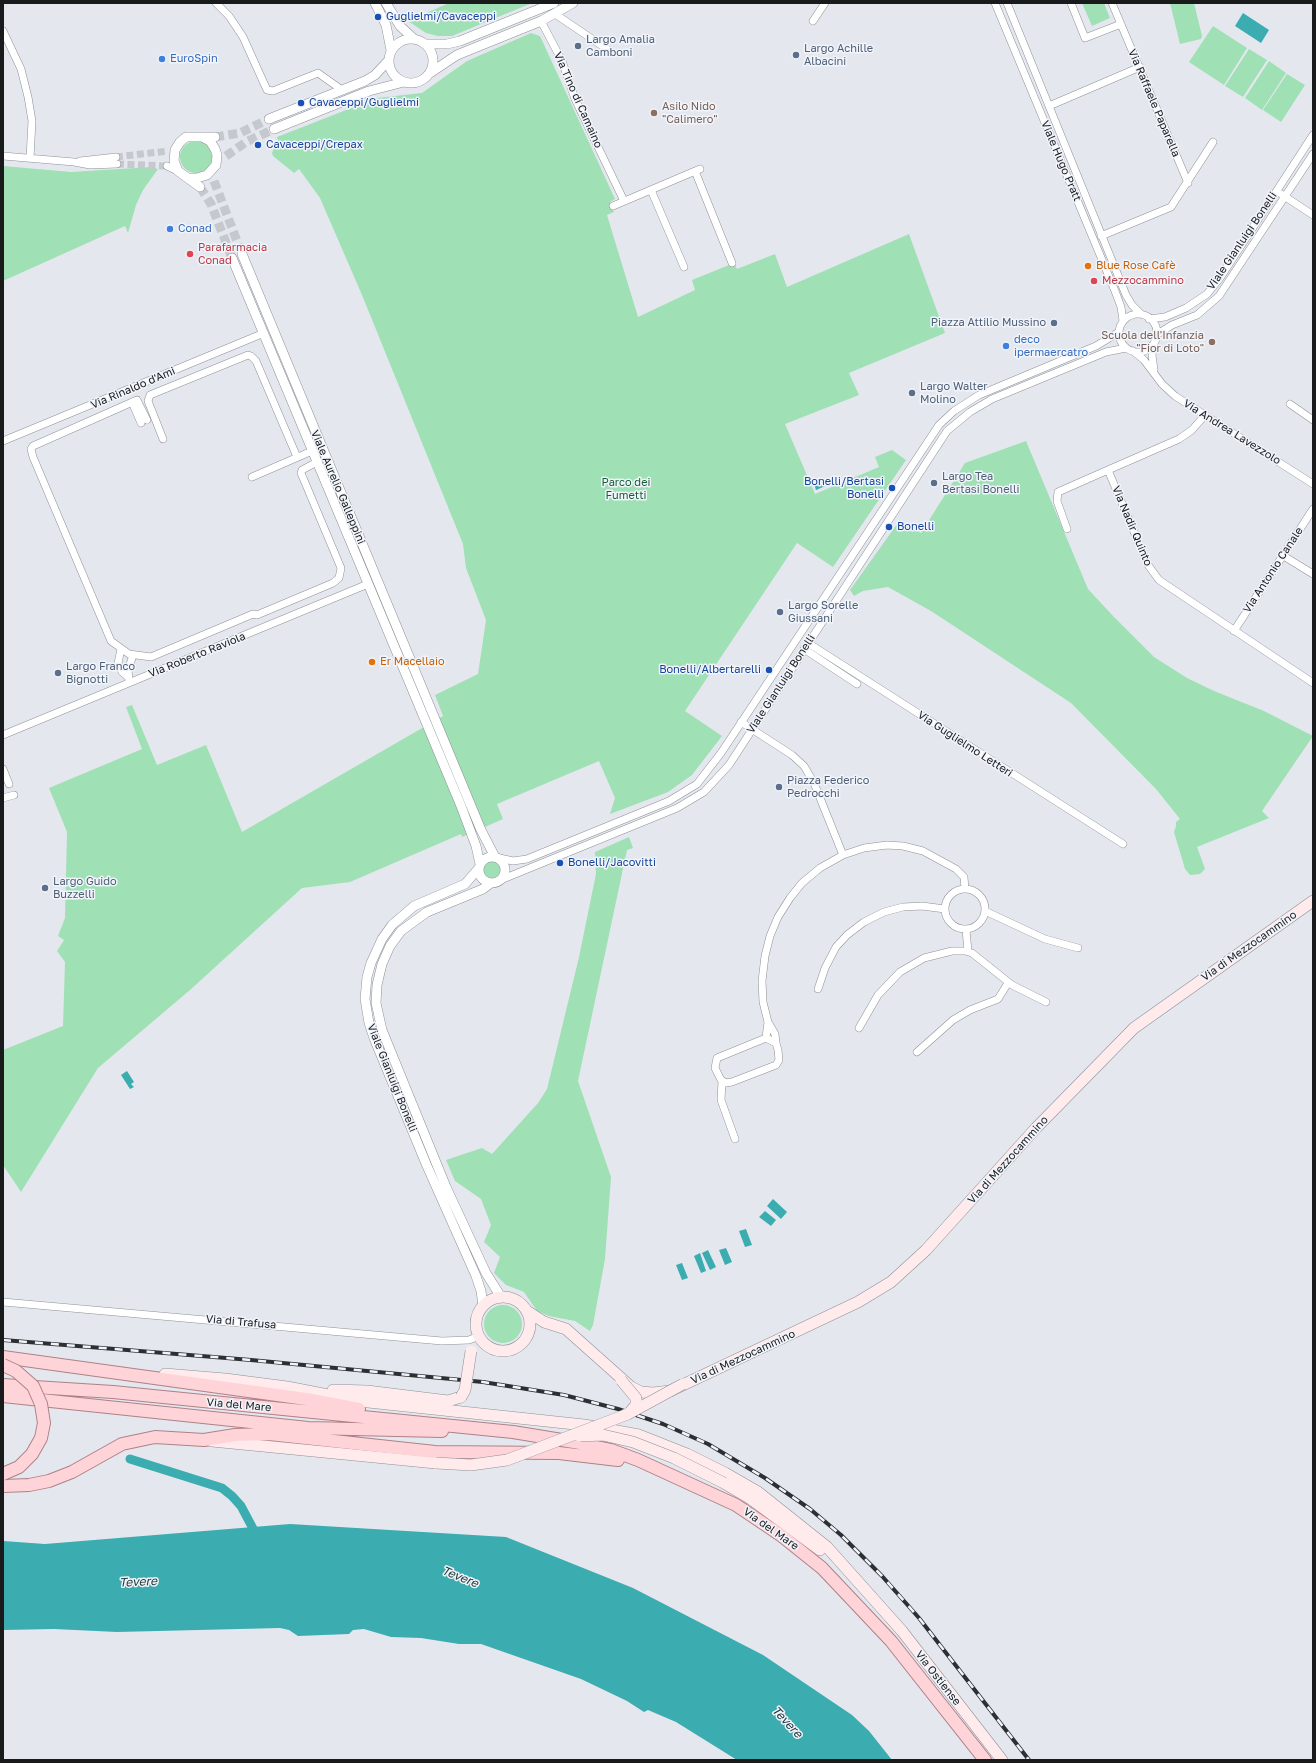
<!DOCTYPE html>
<html>
<head>
<meta charset="utf-8">
<style>
  body { margin:0 }
  #map { position:relative; width:1316px; height:1763px; overflow:hidden; background:#e4e8ee; font-family:"Golos Text",sans-serif }
  canvas { display:block }
  .frame { position:absolute; inset:0; border:4px solid #181a1c; pointer-events:none }
</style>
</head>
<body>
<div id="map">
<canvas width="1316" height="1763"></canvas>
<div class="frame"></div>
</div>
<script>
const ctx = document.querySelector('canvas').getContext('2d');
ctx.lineJoin = 'round';
function paint(path, color) { ctx.fillStyle = color; ctx.fill(path, 'evenodd'); }
const poly = rows => new Path2D(rows.map(r => 'M' + r).join(''));
function trace(path, color, width, dash) { ctx.strokeStyle = color; ctx.lineWidth = width; ctx.lineCap = dash ? 'butt' : 'round'; ctx.setLineDash(dash || []); ctx.stroke(path); }
function drawText(font, color, halo, rows, align = 'center') {
  ctx.font = font + ' "Golos Text",sans-serif'; ctx.lineWidth = 3; ctx.setLineDash([]); ctx.textBaseline = 'middle'; ctx.strokeStyle = halo; ctx.fillStyle = color; for (const [text, x, y, turn = 0] of rows) {
    ctx.save(); ctx.translate(x, y); ctx.rotate((+turn || 0) * Math.PI / 180); ctx.textAlign = isNaN(turn) ? turn : align; if (halo) ctx.strokeText(text, 0, 0); ctx.fillText(text, 0, 0); ctx.restore();
  }
}
paint(poly([
  [449,3,532,3,452,36,438,36,426,33,408,21],
  [1082,3,1104,3,1110,18,1092,26],
  [1170,3,1194,3,1202,36,1201,39,1180,44],
  [1213,26,1247,48,1224,85,1189,62],
  [531,33,540,36,615,199,610,202,614,212,607,215,638,317,695,290,692,280,734,263,737,269,775,254,787,287,909,234,945,333,849,373,859,395,785,424,815,494,879,467,875,457,892,450,906,460,833,567,797,543,685,711,722,736,692,775,668,792,610,814,615,798,599,761,497,804,503,819,462,837,461,834,350,882,302,888,190,990,98,1068,21,1192,3,1165,3,1050,63,1026,65,962,57,951,64,940,58,936,65,918,67,832,49,788,142,749,126,707,132,705,157,765,206,745,242,832,443,716,435,695,478,674,486,620,466,568,463,544,362,295,320,198,299,169,294,173,273,156,272,153,275,146,279,144,277,137,377,98,422,93,467,61],
  [1249,49,1267,60,1243,97,1225,86],
  [1269,61,1286,73,1262,110,1245,98],
  [1287,74,1305,85,1281,122,1263,110],
  '180 157a16 16 0 1 1 32 0a16 16 0 1 1-32 0Z',
  [3,166,71,172,152,167,158,169,143,190,136,205,128,233,125,226,3,281],
  [1026,441,1088,589,1113,616,1154,657,1187,678,1214,691,1264,711,1313,736,1262,811,1269,818,1197,847,1205,869,1200,874,1190,875,1185,869,1174,832,1176,826,1176,822,1180,819,1156,789,1071,703,931,611,888,587,863,591,854,596,850,590,900,520,921,533,965,463],
  [629,837,633,848,627,850,578,1081,611,1177,605,1259,593,1325,590,1331,575,1321,549,1316,537,1311,524,1292,506,1285,494,1273,500,1257,484,1242,491,1225,481,1199,455,1181,446,1160,482,1148,492,1154,538,1103,547,1089,579,957,596,874,595,852],
  '483 870a9 9 0 1 1 18 0a9 9 0 1 1-18 0Z',
  '484 1324a19 19 0 1 1 38 0a19 19 0 1 1-38 0Z'
]), '#9fe0b5');
paint(poly([
  [1243,13,1269,30,1261,43,1235,26],
  [828,478,830,484,816,490,814,484],
  [127,1071,134,1082,131,1084,134,1087,130,1089,121,1075],
  [773,1199,787,1212,781,1219,767,1206],
  [765,1211,776,1220,771,1226,759,1217],
  [746,1229,752,1245,745,1247,739,1231],
  [726,1248,732,1262,725,1265,719,1250],
  [708,1250,716,1267,710,1270,702,1253],
  [700,1253,706,1271,701,1273,694,1256],
  [682,1263,688,1278,682,1280,676,1265],
  [290,1524,506,1537,633,1588,763,1655,852,1715,869,1731,892,1760,737,1760,676,1722,648,1710,644,1712,627,1701,581,1679,481,1644,459,1644,421,1638,391,1637,364,1629,353,1630,349,1634,298,1636,289,1630,280,1628,117,1632,54,1629,3,1630,3,1541,45,1544]
]), '#3bacb0');
trace(poly([
  [130,1459,222,1488,232,1496,241,1506,258,1538]
]), '#3bacb0', 9);
trace(poly([
  [116,157,168,151],
  [117,164,167,166]
]), '#c5c9ce', 7, [7, 3.5]);
trace(poly([
  [215,137,240,133,269,119],
  [226,156,246,142,274,129],
  [214,181,242,254],
  [200,187,211,204,232,258]
]), '#c5c9ce', 9, [9, 4.5]);
const minor = poly([
  [216,3,229,16,243,37,267,90,273,91,318,73,342,90],
  [995,3,1115,291,1121,307,1123,321],
  [1007,3,1126,295,1132,305,1141,314],
  [1071,3,1085,38,1121,24],
  [1112,3,1188,183],
  [555,14,610,51],
  [541,21,562,61,575,99,624,201],
  [813,21,825,3],
  [3,31,21,69,28,97,32,121,30,158],
  [1049,106,1140,67],
  [3,156,74,162,90,165,117,164],
  [80,161,116,157],
  [167,166,178,171],
  [695,171,732,263],
  [651,190,684,267],
  [1281,194,1313,215],
  [613,206,700,169],
  [1101,236,1171,207,1213,142],
  '1119 333a19 19 0 1 1 38 0a19 19 0 1 1-38 0Z',
  [1149,319,1165,317,1186,308,1207,294,1220,278,1313,135],
  [1156,335,1172,325,1197,315,1219,296,1313,154],
  [1133,351,1144,360,1162,384,1175,396,1313,484],
  [1154,370,1152,355,1154,343],
  [132,402,141,423],
  [1290,404,1313,420],
  [1205,415,1192,430,1179,439,1108,470,1148,565,1159,580,1313,683],
  [147,420,137,400,33,446,31,449,33,457,111,641,129,654,151,657,253,614,257,615,333,583,339,578,341,568,301,473,302,470,317,462],
  [163,439,148,401,150,395,248,355,251,356,256,361,297,457],
  [3,441,264,333],
  [252,477,312,451],
  [1067,529,1057,501,1058,492,1108,470],
  [1282,555,1313,574],
  [1234,631,1313,509],
  [808,643,1123,844],
  [121,649,118,663,122,672,128,677],
  [804,649,857,684],
  [129,680,128,670,133,655],
  [741,722,792,755,804,766,814,783,843,855],
  [3,735,368,584],
  [3,769,9,784],
  [3,798,14,795],
  [495,857,513,861,527,859,669,801,697,784,721,753,939,425,954,411,979,395,1096,346,1119,332],
  [498,881,677,808,704,792,729,765,947,431,970,412,992,399,1106,352,1126,348],
  '945 909a20 20 0 1 1 40 0a20 20 0 1 1-40 0Z',
  [985,911,1045,939,1078,948],
  [966,930,968,951],
  [818,989,825,968,836,947,847,935,864,922,884,912,903,907,922,906,945,909],
  [768,1022,775,1034,776,1043],
  [859,1028,878,995,900,972,924,958,952,951,965,951,972,953,1012,985,1046,1002],
  [766,1038,768,1022,763,1002,762,981,765,956,770,936,778,917,790,898,802,883,820,868,843,855,864,848,887,845,903,846,923,851,956,869,964,877,965,889],
  [766,1038,776,1043,778,1050,779,1060,776,1065,732,1082,726,1083,721,1080,715,1068,717,1058,766,1038],
  [917,1052,953,1020,970,1010,998,999,1008,983],
  [722,1082,721,1100,735,1139],
  [3,1302,442,1341,469,1340,479,1336]
]);
const tertiary = poly([
  [375,3,386,25,391,50],
  [386,3,400,26,414,39],
  '389 61a22 22 0 1 1 44 0a22 22 0 1 1-44 0Z',
  [425,44,447,44,460,41,554,3],
  [430,73,457,55,541,21,573,3],
  [269,119,365,81,375,75,388,61],
  [274,129,369,91,404,82],
  [190,178,197,178,207,175,216,165,217,155,215,149,210,141,202,137],
  [200,187,178,171,174,161,175,150,180,142,186,137,215,137],
  [242,254,481,830,495,857],
  [232,258,461,806,476,846,480,864],
  '479 870a13 13 0 1 1 26 0a13 13 0 1 1-26 0Z',
  [479,868,465,884,414,906,392,925,382,939,371,963,367,977,365,999,369,1023,374,1038,427,1166,476,1276,481,1291,483,1306],
  [491,883,483,889,427,912,401,931,390,946,382,964,377,985,376,1003,382,1030,446,1187,486,1273,501,1297]
]);
const secondary = poly([
  '476 1324a27 27 0 1 1 54 0a27 27 0 1 1-54 0Z',
  [527,1311,544,1322,566,1329,631,1387,641,1392,653,1393,670,1391,858,1302,891,1282,926,1250,1036,1128,1134,1028,1313,901],
  [165,1374,225,1379,287,1387,359,1401,584,1425,639,1435,687,1454,725,1473,758,1492,827,1547,902,1631,1002,1760],
  [333,1390,367,1391,448,1401,461,1397],
  [212,1441,436,1463],
  [724,1483,751,1499,820,1550]
]);
const primary = poly([
  [3,1357,306,1399,359,1409],
  [3,1385,113,1392,513,1432,574,1442,611,1450,638,1460,736,1505,782,1536,822,1568,891,1641,985,1760],
  [3,1396,308,1428,442,1431],
  [3,1486,29,1485,49,1481,72,1472,122,1444,155,1437,204,1440,235,1435,269,1434,435,1452,559,1453,618,1460]
]);
trace(minor, '#8d9196', 8);
trace(tertiary, '#8d9196', 10);
trace(secondary, '#8d9196', 12);
trace(primary, '#ae8187', 14);
trace(minor, '#fff', 7);
trace(tertiary, '#fff', 9);
trace(secondary, '#ffeaec', 11);
trace(primary, '#ffd4d9', 12);
const rail = poly([
  [3,1340,251,1360,483,1382,564,1395,618,1409,663,1424,708,1444,765,1478,810,1509,841,1535,882,1576,919,1618,1029,1760]
]);
trace(rail, '#2d3032', 4);
trace(rail, '#f1f5fb', 2.5, [8]);
const secondaryBridge = poly([
  [621,1380,636,1398,636,1405,630,1412],
  [461,1397,465,1390,471,1351],
  [580,1436,603,1435,633,1442,674,1458,724,1483],
  [436,1463,471,1465,507,1460,628,1414,683,1384]
]);
const primaryBridge = poly([
  [3,1365,16,1371,33,1386,41,1404,44,1423,41,1438,32,1454,19,1467,3,1474]
]);
trace(secondaryBridge, '#8d9196', 12, []);
trace(primaryBridge, '#ae8187', 14, []);
trace(secondaryBridge, '#ffeaec', 11);
trace(primaryBridge, '#ffd4d9', 12);
for (const [x, y, r, color] of [
  [378,17,4,"#1a4fb4"],
  [578,46,4,"#5c6f8a"],
  [796,55,4,"#5c6f8a"],
  [162,59,4,"#3f7fe0"],
  [301,103,4,"#1a4fb4"],
  [654,113,4,"#8d6e63"],
  [258,145,4,"#1a4fb4"],
  [170,229,4,"#3f7fe0"],
  [190,254,4,"#e0444e"],
  [1088,266,4,"#e8710a"],
  [1094,281,4,"#e0444e"],
  [1054,323,4,"#5c6f8a"],
  [1212,342,4,"#8d6e63"],
  [1006,346,4,"#3f7fe0"],
  [912,393,4,"#5c6f8a"],
  [934,483,4,"#5c6f8a"],
  [892,488,4,"#1a4fb4"],
  [889,527,4,"#1a4fb4"],
  [780,612,4,"#5c6f8a"],
  [372,662,4,"#e8710a"],
  [769,670,4,"#1a4fb4"],
  [58,673,4,"#5c6f8a"],
  [779,787,4,"#5c6f8a"],
  [560,863,4,"#1a4fb4"],
  [45,888,4,"#5c6f8a"]
]) { const dot = new Path2D(); dot.arc(x, y, r, 0, 2 * Math.PI); ctx.fillStyle = color; ctx.fill(dot); trace(dot, '#f1f5fb', 1.5); }
drawText('11px', '#164399', '#f1f5fb', [
  ["Guglielmi/Cavaceppi",386,17],
  ["Cavaceppi/Guglielmi",309,103],
  ["Cavaceppi/Crepax",266,145],
  ["Bonelli/Bertasi",884,482,"right"],
  ["Bonelli",884,495,"right"],
  ["Bonelli",897,527],
  ["Bonelli/Albertarelli",761,670,"right"],
  ["Bonelli/Jacovitti",568,863]
], 'left');
drawText('11px', '#4e5e75', '#f1f5fb', [
  ["Largo Amalia",586,40],
  ["Camboni",586,53],
  ["Largo Achille",804,49],
  ["Albacini",804,62],
  ["Piazza Attilio Mussino",1046,323,"right"],
  ["Largo Walter",920,387],
  ["Molino",920,400],
  ["Largo Tea",942,477],
  ["Bertasi Bonelli",942,490],
  ["Largo Sorelle",788,606],
  ["Giussani",788,619],
  ["Largo Franco",66,667],
  ["Bignotti",66,680],
  ["Piazza Federico",787,781],
  ["Pedrocchi",787,794],
  ["Largo Guido",53,882],
  ["Buzzelli",53,895]
], 'left');
drawText('11px', '#366cbe', '#f1f5fb', [
  ["EuroSpin",170,59],
  ["Conad",178,229],
  ["deco",1014,340],
  ["ipermaercatro",1014,353]
], 'left');
drawText('11px', '#181a1c', '#f1f5fb', [
  ["Via Tino di Camaino",578,100,66],
  ["Via Raffaele Paparella",1154,103,67],
  ["Viale Hugo Pratt",1061,161,67],
  ["Viale Gianluigi Bonelli",1242,241,-56],
  ["Via Rinaldo d'Ami",133,388,-23],
  ["Via Andrea Lavezzolo",1232,432,32],
  ["Viale Aurelio Galleppini",338,487,67],
  ["Via Nadir Quinto",1132,526,67],
  ["Via Antonio Canale",1273,570,-57],
  ["Via Roberto Raviola",197,655,-22],
  ["Viale Gianluigi Bonelli",781,684,-57],
  ["Via Guglielmo Letteri",965,744,33],
  ["Via di Mezzocammino",1249,946,-35],
  ["Viale Gianluigi Bonelli",392,1078,68],
  ["Via di Mezzocammino",1008,1160,-48],
  ["Via di Trafusa",241,1322,5],
  ["Via di Mezzocammino",743,1357,-25],
  ["Via del Mare",239,1405,5],
  ["Via del Mare",771,1529,35],
  ["Via Ostiense",938,1678,52]
]);
drawText('11px', '#785e54', '#f1f5fb', [
  ["Asilo Nido",662,107],
  ["\"Calimero\"",662,120],
  ["Scuola dell'Infanzia",1204,336,"right"],
  ["\"Fior di Loto\"",1204,349,"right"]
], 'left');
drawText('11px', '#be3a42', '#f1f5fb', [
  ["Parafarmacia",198,248],
  ["Conad",198,261],
  ["Mezzocammino",1102,281]
], 'left');
drawText('11px', '#c56008', '#f1f5fb', [
  ["Blue Rose Cafè",1096,266],
  ["Er Macellaio",380,662]
], 'left');
drawText('11px', '#165d38', '#f1f5fb', [
  ["Parco dei",626,483],
  ["Fumetti",626,496]
]);
drawText('italic 12px', '#20393a', '#f1f5fb', [
  ["Tevere",460,1577,22],
  ["Tevere",138,1582,-3],
  ["Tevere",787,1722,47]
]);
</script>
</body>
</html>
